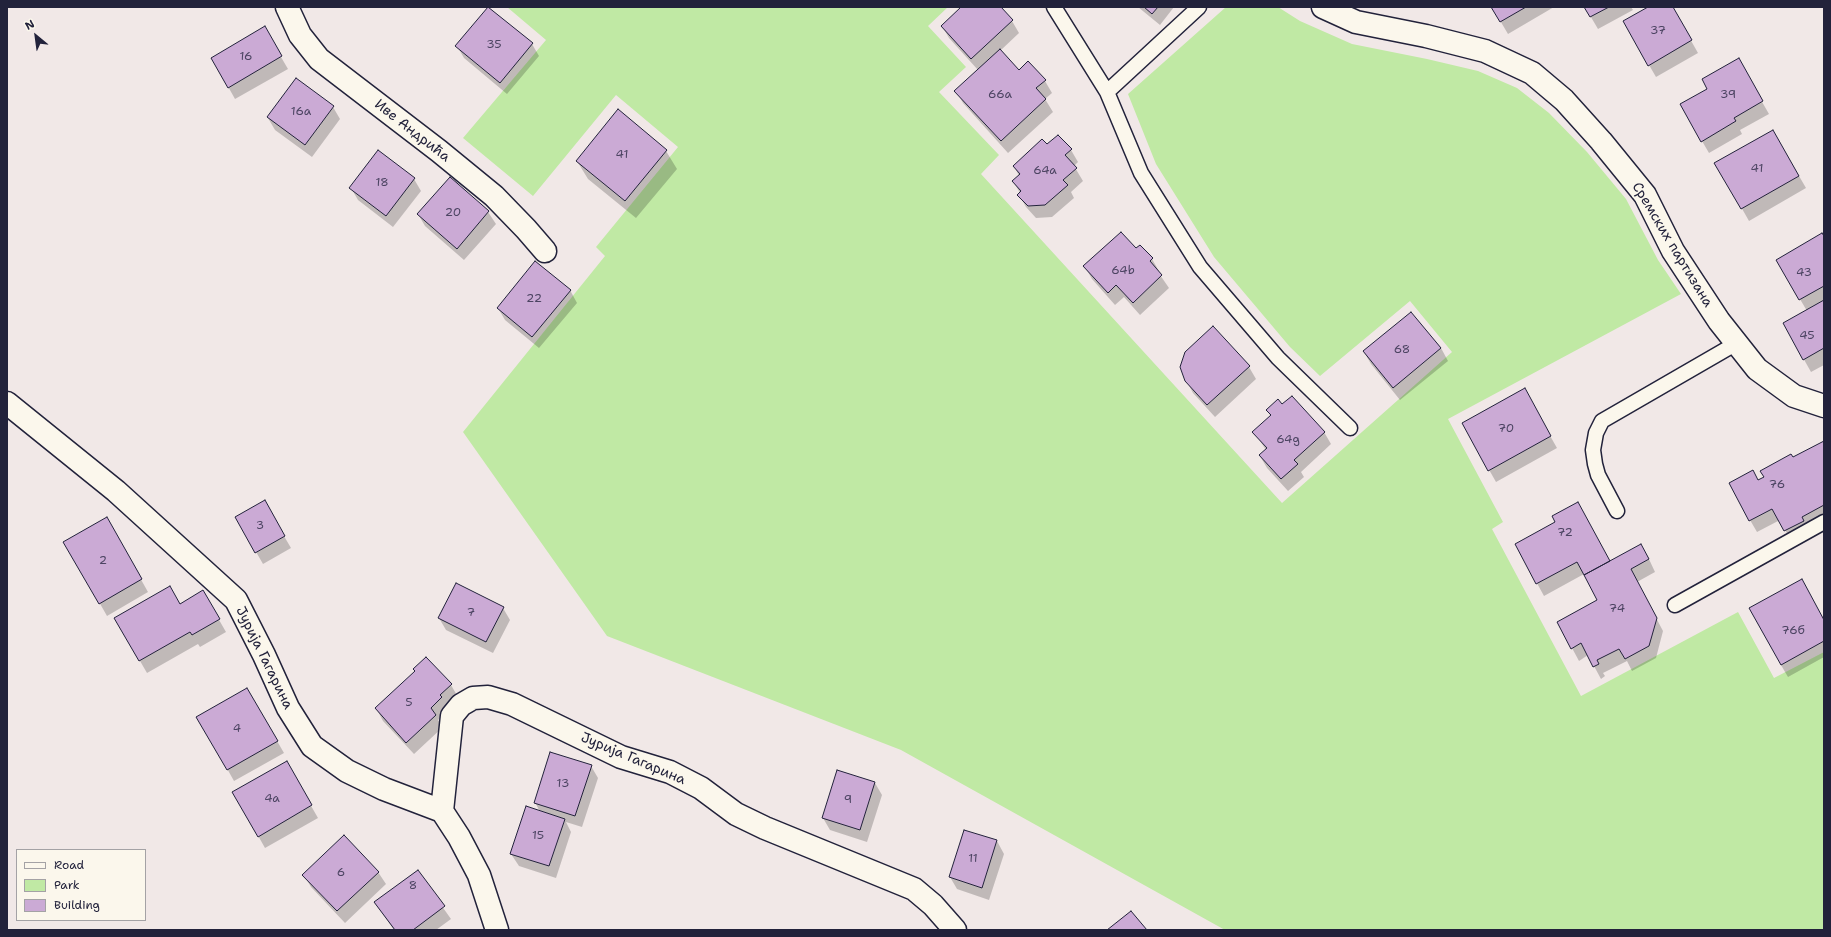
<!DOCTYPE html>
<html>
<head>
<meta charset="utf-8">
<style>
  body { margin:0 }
  #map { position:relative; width:1831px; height:937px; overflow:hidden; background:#f1e8e7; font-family:"Shantell Sans",sans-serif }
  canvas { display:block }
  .frame { position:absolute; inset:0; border:8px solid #22223b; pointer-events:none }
  .legend { position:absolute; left:16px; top:849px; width:130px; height:72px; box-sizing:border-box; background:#fbf7ec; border:1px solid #a4a2a5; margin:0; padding:5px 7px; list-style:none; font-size:12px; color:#22223b }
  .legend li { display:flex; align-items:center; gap:8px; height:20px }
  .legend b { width:20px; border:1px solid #a4a2a5 }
  .north { position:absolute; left:16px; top:16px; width:40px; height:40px; -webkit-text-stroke:3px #fbf7ec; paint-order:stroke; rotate:331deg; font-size:11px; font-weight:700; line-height:16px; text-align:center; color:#22223b }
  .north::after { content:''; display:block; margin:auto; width:14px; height:18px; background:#22223b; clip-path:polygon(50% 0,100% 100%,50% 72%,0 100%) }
</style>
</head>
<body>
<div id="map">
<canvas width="1831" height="937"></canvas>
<div class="frame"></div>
<ul class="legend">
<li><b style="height:5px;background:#fbf7ec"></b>Road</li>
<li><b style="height:11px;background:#c0e9a4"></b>Park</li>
<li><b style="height:11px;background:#cbaad5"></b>Building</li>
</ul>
<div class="north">N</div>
</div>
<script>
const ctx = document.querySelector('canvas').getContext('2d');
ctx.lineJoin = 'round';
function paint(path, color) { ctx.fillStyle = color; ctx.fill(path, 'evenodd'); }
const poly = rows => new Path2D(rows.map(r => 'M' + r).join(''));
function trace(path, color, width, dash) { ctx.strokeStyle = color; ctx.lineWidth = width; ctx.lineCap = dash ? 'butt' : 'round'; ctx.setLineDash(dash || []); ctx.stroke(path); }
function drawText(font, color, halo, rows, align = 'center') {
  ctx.font = font + ' "Shantell Sans",sans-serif'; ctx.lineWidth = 3.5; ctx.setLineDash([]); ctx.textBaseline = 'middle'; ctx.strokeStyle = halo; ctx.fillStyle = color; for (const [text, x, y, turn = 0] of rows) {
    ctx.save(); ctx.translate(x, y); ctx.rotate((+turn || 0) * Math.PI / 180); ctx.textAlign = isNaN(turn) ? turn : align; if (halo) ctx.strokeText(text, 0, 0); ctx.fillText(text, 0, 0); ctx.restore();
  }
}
paint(poly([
  [507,7,948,7,928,26,966,67,939,92,999,155,981,174,1282,503,1452,352,1410,301,1320,376,1290,347,1214,257,1156,164,1128,94,1226,7,1278,7,1300,21,1352,44,1427,59,1478,71,1517,88,1549,113,1587,152,1626,199,1658,260,1681,294,1448,419,1503,522,1492,529,1581,696,1738,612,1774,678,1824,652,1824,930,1225,930,901,750,607,636,463,432,605,256,596,247,678,147,616,95,533,196,463,138,546,40]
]), '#c0e9a4');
paint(poly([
  [963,7,1000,7,1012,21,1019,33,1000,51,1019,71,1028,63,1045,81,1052,93,1045,99,1053,112,1008,153,963,103,956,91,978,70,949,38,942,26],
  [1138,7,1174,7,1160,25],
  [1492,7,1554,7,1508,34],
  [1585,7,1631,7,1633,10,1598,29],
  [1650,7,1672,7,1698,53,1656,77,1624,22],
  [489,8,532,44,539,56,507,94,464,58,457,46],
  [264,28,288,69,235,99,212,58],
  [1738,60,1769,114,1740,130,1742,134,1709,153,1681,105,1708,89],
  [297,80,333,107,340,119,312,157,275,130,268,118],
  [1773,131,1806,188,1749,221,1716,163],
  [1047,146,1071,150,1078,162,1074,166,1083,181,1071,192,1074,198,1052,217,1036,218,1026,207,1019,195,1020,193,1013,181,1019,176,1014,166],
  [666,151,677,169,636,218,588,179,577,161],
  [450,178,488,212,496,224,464,260,425,226,418,214],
  [414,179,421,191,393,227,358,200,351,188],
  [1824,238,1824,365,1811,372,1784,324,1807,311,1777,260],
  [1140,246,1152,259,1159,271,1158,272,1169,288,1140,315,1124,297,1115,305,1092,279,1085,267,1136,250],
  [570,290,577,303,539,348,505,320,498,308],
  [1411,313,1441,348,1448,361,1400,400,1371,364,1364,352],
  [1249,367,1256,379,1215,417,1193,393,1186,380],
  [1524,390,1557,448,1496,482,1463,424],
  [1282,406,1324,432,1331,444,1301,472,1304,477,1288,491,1267,468,1260,456,1266,450,1254,432,1271,417,1267,410],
  [1824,442,1824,520,1792,543,1780,520,1757,532,1750,520,1758,481,1793,459],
  [264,502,291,548,263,564,236,517],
  [107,519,148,592,107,616,65,542],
  [1516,545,1610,562,1648,557,1655,572,1637,582,1663,631,1656,658,1632,671,1627,661,1603,673,1605,676,1601,679,1588,655,1579,661,1572,648,1599,601,1584,574,1544,596],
  [203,592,226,632,200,647,198,644,147,673,115,618,180,605],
  [503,608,510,620,493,653,446,630,439,618],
  [1824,621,1824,657,1788,677,1781,665],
  [426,658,451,685,458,697,449,710,438,720,443,727,414,754,383,721,376,708,416,671],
  [247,689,284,753,234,781,198,717],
  [286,762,318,818,265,848,234,793],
  [591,766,598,778,582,827,566,822,571,832,556,878,519,866,511,854,540,812,535,802],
  [838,772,875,783,882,795,867,842,830,830,823,818],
  [965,831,997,841,1004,854,989,900,957,889,950,877],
  [417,871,451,919,436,930,394,930,375,903],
  [378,872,386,884,345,923,311,887,304,875]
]), '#0003');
const building = poly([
  [488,7,533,43,500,83,455,46,488,7],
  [961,7,1001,7,1013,20,971,59,941,26,961,7],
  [1144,7,1158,7,1152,14,1144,7],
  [1491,7,1526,7,1500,22,1491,7],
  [1584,7,1609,7,1590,17,1584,7],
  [1648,7,1673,7,1692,40,1648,66,1623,21,1648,7],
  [265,26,282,56,228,88,211,58,265,26],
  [1000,49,1019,70,1028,61,1046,80,1036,88,1046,99,1001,141,954,91,1000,49],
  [1739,58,1763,101,1734,118,1736,121,1701,142,1680,104,1707,89,1702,79,1739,58],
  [296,78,334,106,305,145,267,117,296,78],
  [618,109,667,150,625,201,576,161,618,109],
  [1773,130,1799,176,1741,209,1714,163,1773,130],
  [1058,135,1072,149,1065,155,1077,168,1063,180,1068,185,1045,205,1028,206,1017,195,1021,191,1012,181,1020,174,1013,166,1042,139,1047,144,1058,135],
  [378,150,415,178,386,216,349,188,378,150],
  [450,177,489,211,457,249,417,214,450,177],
  [1121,232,1136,248,1140,245,1153,258,1150,261,1162,275,1133,303,1116,285,1108,293,1083,266,1121,232],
  [1822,233,1824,236,1824,286,1799,300,1776,260,1822,233],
  [535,261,571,290,532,337,497,308,535,261],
  [1824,300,1824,348,1803,360,1783,323,1824,300],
  [1411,312,1441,348,1393,388,1363,351,1411,312],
  [1213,326,1250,366,1207,405,1185,381,1180,367,1185,352,1213,326],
  [1525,388,1551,436,1488,471,1462,423,1525,388],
  [1292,396,1325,432,1294,460,1298,464,1281,479,1259,455,1267,448,1252,432,1271,415,1266,410,1278,399,1282,404,1292,396],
  [1824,441,1824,505,1802,517,1804,521,1784,531,1772,509,1749,521,1729,483,1753,470,1758,480,1764,477,1760,471,1791,454,1793,457,1824,441],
  [265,500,285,536,255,553,235,517,265,500],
  [1578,502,1610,561,1584,575,1577,562,1536,584,1515,544,1555,522,1552,516,1578,502],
  [107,517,142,579,99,604,63,542,107,517],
  [1641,544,1649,559,1631,569,1657,618,1649,646,1625,659,1619,649,1597,660,1599,664,1593,667,1581,643,1571,649,1557,622,1597,600,1584,575,1641,544],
  [1802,579,1824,620,1824,641,1781,665,1749,608,1802,579],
  [456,583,504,607,486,642,438,618,456,583],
  [170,586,180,604,203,590,220,619,192,635,190,632,139,661,114,618,170,586],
  [426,657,452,684,440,695,442,697,431,708,436,715,406,743,375,708,415,671,413,669,426,657],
  [247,688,278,741,227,770,196,717,247,688],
  [550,752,592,765,575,816,534,803,550,752],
  [287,761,312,805,258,837,232,792,287,761],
  [837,770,875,782,860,830,822,818,837,770],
  [526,806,565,819,549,866,510,854,526,806],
  [964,830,997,840,982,888,949,877,964,830],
  [344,835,379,872,337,911,302,875,344,835],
  [418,870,445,906,413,930,395,930,374,902,418,870],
  [1131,911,1147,930,1107,930,1131,911]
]);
paint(building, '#cbaad5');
trace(building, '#22223b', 1);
const lane = poly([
  [1054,7,1107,92,1141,173,1200,267,1278,358,1350,428],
  [1107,92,1199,7],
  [1617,511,1598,475,1595,464,1593,450,1596,433,1602,421,1737,343],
  [1675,605,1824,522]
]);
const street = poly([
  [287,7,300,35,319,59,439,151,494,196,526,229,545,251],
  [1323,7,1356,22,1426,36,1485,51,1532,73,1564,100,1601,141,1645,195,1673,251,1719,321,1757,369,1794,396,1824,406],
  [7,403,116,491,236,600,264,655,288,708,312,746,347,771,384,789,442,811,459,837,479,875,497,930],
  [442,811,452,716,461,705,473,698,488,697,512,704,621,757,670,772,701,788,736,814,765,828,914,889,933,905,955,930]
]);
trace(lane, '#22223b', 17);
trace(street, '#22223b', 25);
trace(lane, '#fbf7ec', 14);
trace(street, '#fbf7ec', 22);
drawText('12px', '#4c4462', null, [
  ["37",1658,31],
  ["35",494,45],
  ["16",246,57],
  ["66a",1000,95],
  ["39",1728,95],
  ["16a",301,112],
  ["41",622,155],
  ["41",1757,169],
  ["64a",1045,171],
  ["18",382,183],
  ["20",453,213],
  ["64b",1123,271],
  ["43",1804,273],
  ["22",534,299],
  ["45",1807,336],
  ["68",1402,350],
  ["70",1506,429],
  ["64g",1288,440],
  ["76",1777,485],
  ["3",260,526],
  ["72",1565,533],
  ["2",103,561],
  ["74",1617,609],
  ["7",471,613],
  ["76б",1793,631],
  ["5",409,703],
  ["4",237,729],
  ["13",563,784],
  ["4a",272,799],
  ["9",848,800],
  ["15",538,836],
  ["11",973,859],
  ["6",341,873],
  ["8",413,886]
]);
drawText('14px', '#22223b', '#fbf7ec', [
  ["Иве Андрића",412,131,38],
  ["Сремских партизана",1672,245,59],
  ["Јурија Гагарина",264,658,64],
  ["Јурија Гагарина",633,759,23]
]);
</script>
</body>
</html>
